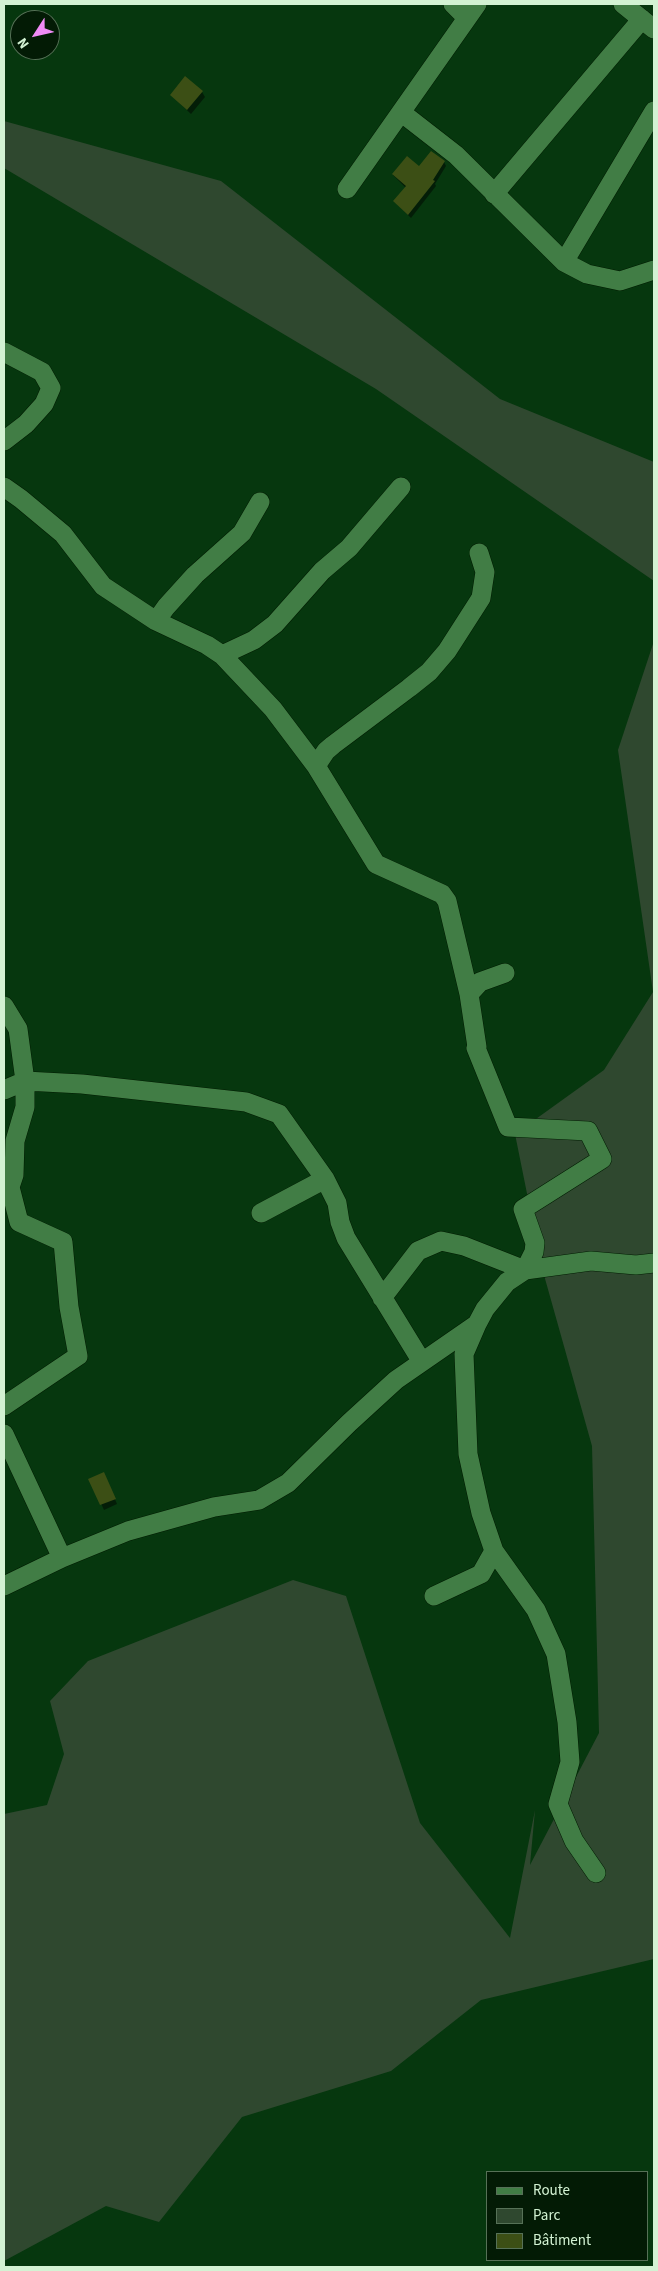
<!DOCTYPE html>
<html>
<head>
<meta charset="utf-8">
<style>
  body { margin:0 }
  #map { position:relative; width:658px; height:2271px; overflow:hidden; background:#06370e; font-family:"Source Sans 3",sans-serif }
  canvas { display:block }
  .frame { position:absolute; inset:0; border:5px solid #d3f2d3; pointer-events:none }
  .legend { position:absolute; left:486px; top:2171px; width:162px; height:90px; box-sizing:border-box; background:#031b05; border:1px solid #567157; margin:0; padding:6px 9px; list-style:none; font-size:15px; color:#d3f2d3 }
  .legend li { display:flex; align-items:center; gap:10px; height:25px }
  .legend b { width:25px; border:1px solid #567157 }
  .north { position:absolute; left:10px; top:10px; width:50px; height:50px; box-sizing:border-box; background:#031b05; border:1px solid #567157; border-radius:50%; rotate:235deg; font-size:14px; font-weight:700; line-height:20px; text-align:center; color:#d3f2d3 }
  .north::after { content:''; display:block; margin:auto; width:18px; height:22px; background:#f08bf6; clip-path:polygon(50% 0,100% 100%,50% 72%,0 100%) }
</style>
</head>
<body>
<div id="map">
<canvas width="658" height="2271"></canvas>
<div class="frame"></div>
<ul class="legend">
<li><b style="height:6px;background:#417d45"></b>Route</li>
<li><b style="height:14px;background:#2f482f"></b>Parc</li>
<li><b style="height:14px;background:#3c4f15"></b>Bâtiment</li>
</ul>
<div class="north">N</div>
</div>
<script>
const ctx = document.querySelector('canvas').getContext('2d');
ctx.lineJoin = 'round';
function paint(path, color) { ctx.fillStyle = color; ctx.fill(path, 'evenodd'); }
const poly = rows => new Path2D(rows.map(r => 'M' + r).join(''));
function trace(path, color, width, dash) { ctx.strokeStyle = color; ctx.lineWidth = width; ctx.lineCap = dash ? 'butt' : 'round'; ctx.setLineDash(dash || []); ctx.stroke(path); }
paint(poly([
  [4,121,221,181,500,399,654,462,654,581,376,389,4,168],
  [654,641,654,1959,481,2000,391,2071,242,2117,159,2222,106,2206,4,2261,4,1814,47,1805,64,1754,50,1701,88,1661,293,1580,346,1596,420,1823,510,1938,535,1810,530,1865,599,1733,592,1446,542,1268,515,1134,604,1070,653,992,618,750]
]), '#2f482f');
paint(poly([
  [202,92,205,97,191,114,171,95],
  [444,162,446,166,435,184,436,186,411,218,394,201,406,188,393,175],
  [106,1478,117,1504,104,1510,90,1479]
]), '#0007');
paint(poly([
  [185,76,203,91,187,110,170,95],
  [431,151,445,161,433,180,435,181,408,215,393,201,406,186,392,174,407,156,419,166],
  [104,1472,116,1499,100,1505,88,1479]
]), '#3c4f15');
const minor = poly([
  [453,4,467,18],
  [623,4,654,29],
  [402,113,456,155,564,262,587,274,620,281,654,270],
  [347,189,477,4],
  [494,194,642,19],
  [564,262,654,111],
  [4,352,42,372,51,388,44,404,26,424,4,441],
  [4,487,21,499,63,534,103,586,156,621,207,645,222,655,273,709,316,766,376,864,442,894,447,901,469,994,477,1047,476,1048,508,1127,588,1131,602,1159,523,1209,535,1243,534,1252,525,1270,464,1246,441,1241,418,1251,382,1298],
  [156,621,166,607,195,575,242,533,260,502],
  [222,655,254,640,275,624,322,571,349,548,401,487],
  [316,766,326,751,333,745,409,688,429,672,447,651,481,598,485,572,479,553],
  [469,994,480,982,505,973],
  [4,1006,18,1029,25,1081,25,1107,15,1141,14,1175,10,1187,19,1222,63,1242,69,1307,78,1356,4,1406],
  [4,1090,25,1081,82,1084,246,1102,279,1114,325,1179,337,1203,340,1222,346,1238,422,1362],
  [261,1213,325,1179],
  [477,1324,464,1354,468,1454,481,1513,494,1551,536,1610,556,1654,567,1722,570,1762,558,1804,574,1841,596,1873],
  [4,1434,62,1558],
  [4,1586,62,1558,128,1531,214,1507,259,1500,288,1483,349,1423,396,1380,477,1324,485,1309,507,1282,525,1270,591,1261,636,1265,654,1263],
  [434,1596,481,1574,494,1551]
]);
trace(minor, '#001c02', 20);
trace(minor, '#417d45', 19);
</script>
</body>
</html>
